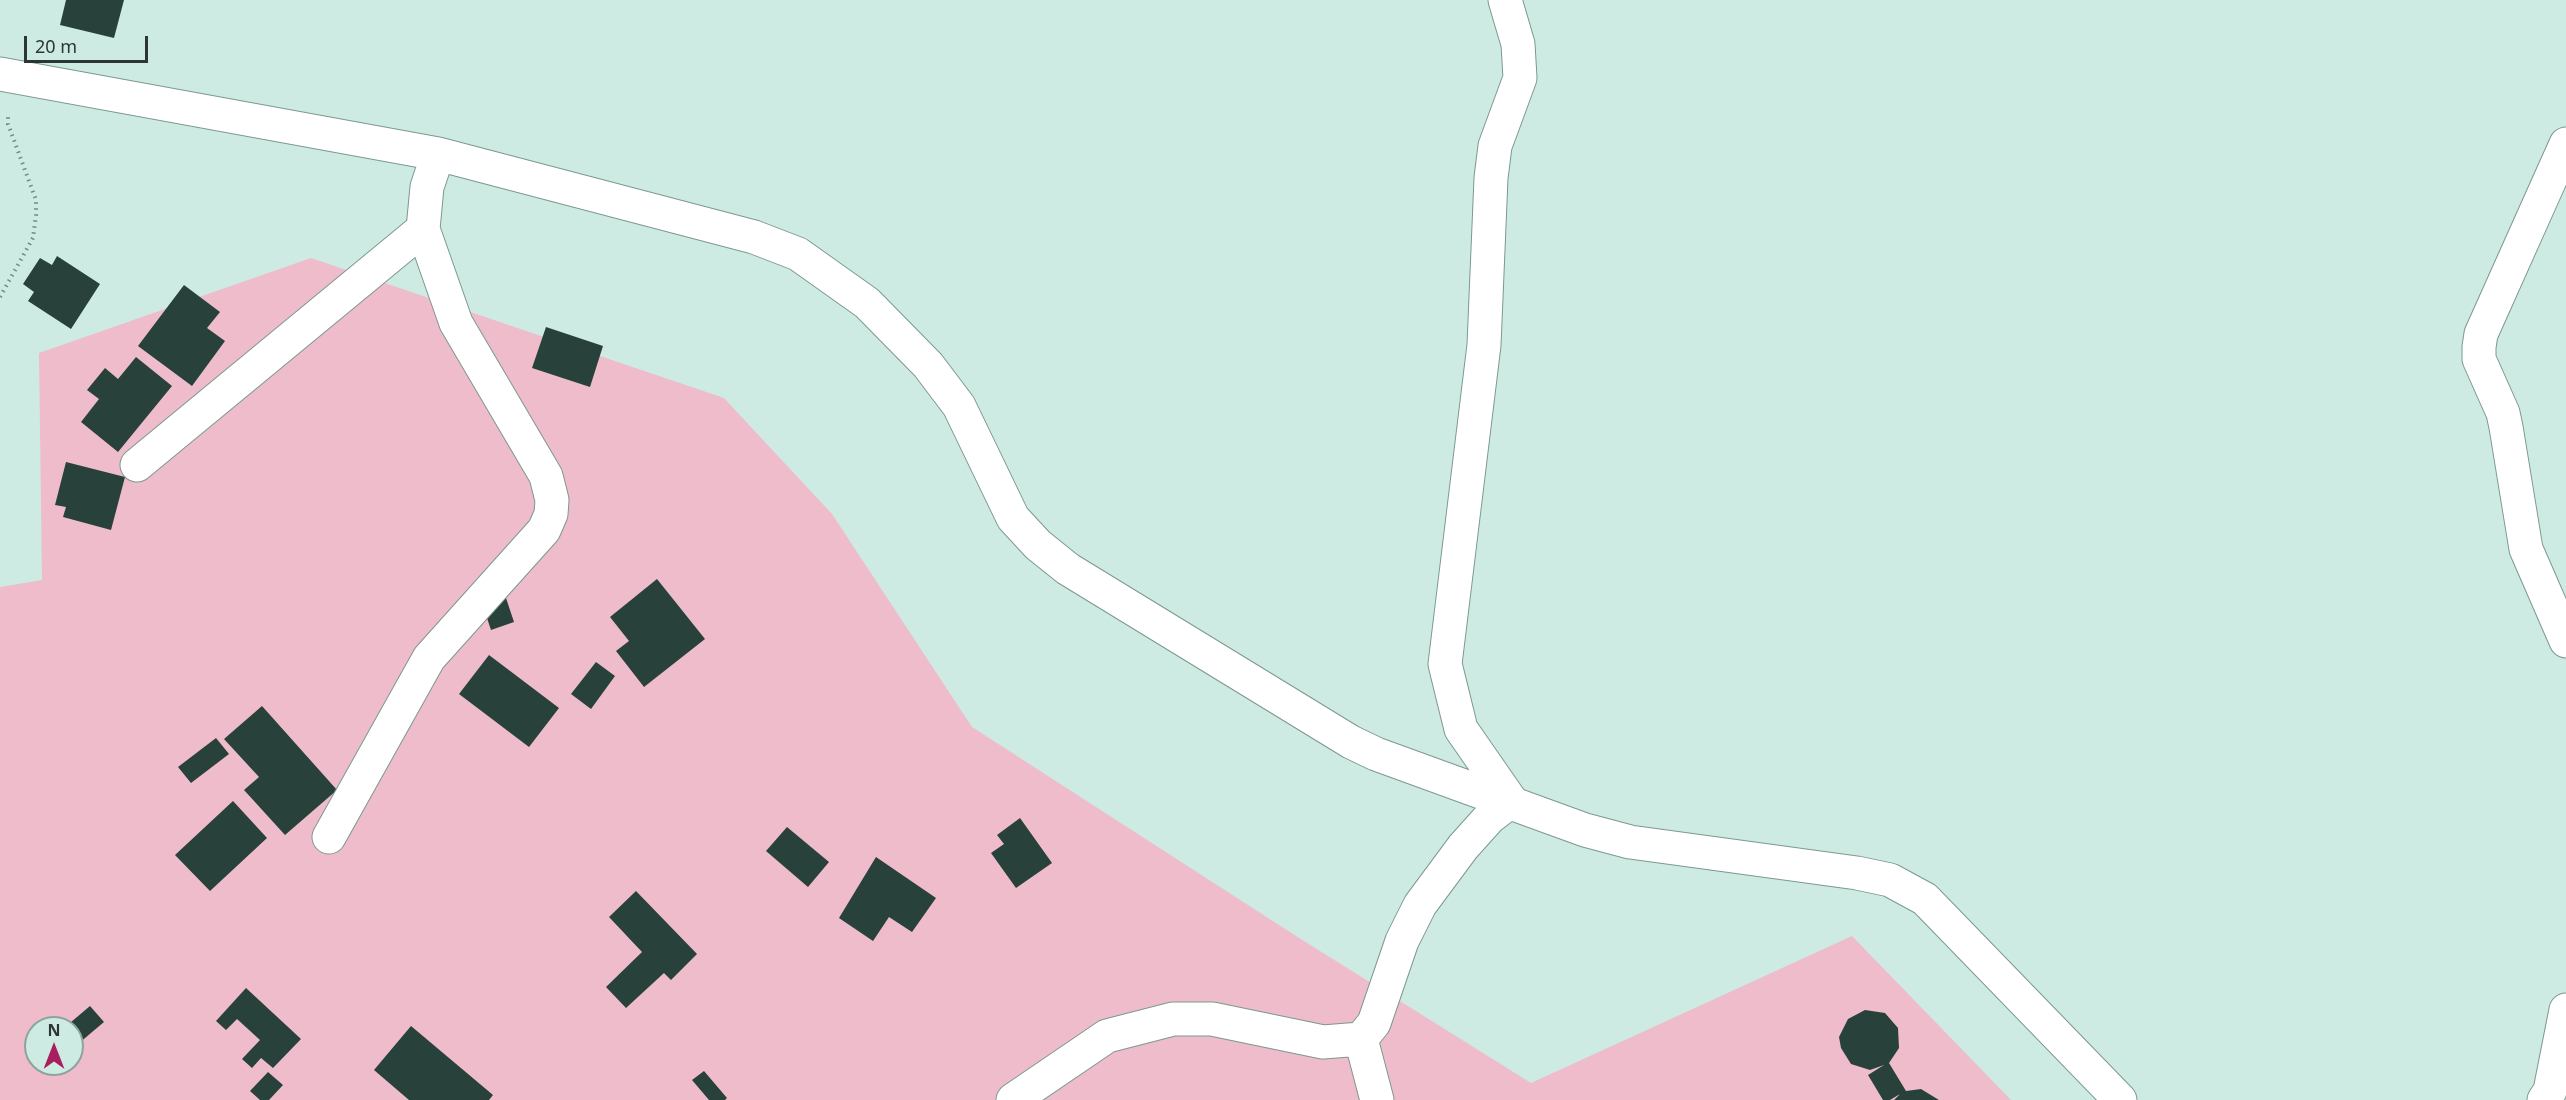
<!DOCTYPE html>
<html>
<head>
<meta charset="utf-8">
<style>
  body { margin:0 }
  #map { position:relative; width:2566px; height:1100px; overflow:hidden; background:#ceebe3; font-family:"Noto Sans",sans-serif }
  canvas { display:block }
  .north { position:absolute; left:24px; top:1016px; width:60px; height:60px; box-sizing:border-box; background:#ceebe3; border:2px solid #8da39d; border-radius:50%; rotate:0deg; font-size:16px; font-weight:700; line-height:24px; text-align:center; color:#2c3734 }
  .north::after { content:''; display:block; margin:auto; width:21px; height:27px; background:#a91e5f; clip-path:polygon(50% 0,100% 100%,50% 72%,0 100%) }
  .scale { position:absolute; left:24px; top:36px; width:124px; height:27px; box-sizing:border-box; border:3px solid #2c3734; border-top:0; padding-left:8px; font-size:18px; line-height:21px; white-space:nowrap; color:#2c3734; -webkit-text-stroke:4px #ceebe3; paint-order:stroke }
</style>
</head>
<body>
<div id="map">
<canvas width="2566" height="1100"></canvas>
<div class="north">N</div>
<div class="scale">20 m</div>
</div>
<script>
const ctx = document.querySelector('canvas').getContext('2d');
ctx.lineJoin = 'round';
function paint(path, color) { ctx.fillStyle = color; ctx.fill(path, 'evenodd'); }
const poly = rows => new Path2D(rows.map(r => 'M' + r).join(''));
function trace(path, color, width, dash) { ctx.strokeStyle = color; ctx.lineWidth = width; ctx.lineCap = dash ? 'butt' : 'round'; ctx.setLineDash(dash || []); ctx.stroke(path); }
paint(poly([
  [311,258,724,398,832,514,972,727,1296,936,1531,1083,1852,936,2011,1100,0,1100,0,587,42,580,39,353],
  [36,1028,72,1028,72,1064,36,1064]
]), '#eebccb');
paint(poly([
  [66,0,124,0,114,38,60,25],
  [57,256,100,284,71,329,28,301,34,292,23,284,40,258,52,265],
  [184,285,220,312,207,328,225,341,192,386,138,346],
  [546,327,603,346,590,387,532,368],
  [136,357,172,386,118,452,81,422,99,399,87,390,105,368,118,379],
  [66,462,125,477,111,530,63,517,66,507,55,505],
  [657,579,705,639,644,687,616,651,629,641,610,617],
  [506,598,514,622,491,630,483,606],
  [489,655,559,708,529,747,459,694],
  [596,662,615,676,591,709,571,694],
  [262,706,337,790,285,835,244,790,259,777,224,739],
  [216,738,229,754,191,783,178,767],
  [233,801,267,838,210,891,175,855],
  [1020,818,1052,863,1016,888,991,853,1004,844,997,835],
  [787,827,829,862,808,887,766,851],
  [876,857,936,898,912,932,889,917,873,941,839,918],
  [636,891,697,954,671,980,664,973,626,1008,606,987,642,952,609,917],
  [246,988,301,1039,273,1068,261,1058,252,1068,242,1059,260,1040,237,1019,226,1030,216,1021],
  [90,1006,104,1022,72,1049,72,1028,64,1028],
  [1865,1010,1885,1013,1898,1028,1899,1048,1889,1063,1906,1091,1921,1089,1939,1100,1894,1100,1900,1094,1890,1100,1883,1100,1868,1075,1884,1065,1870,1070,1851,1064,1841,1048,1839,1037,1848,1019],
  [411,1026,493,1095,489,1100,409,1100,374,1070],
  [704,1071,727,1098,725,1100,709,1100,692,1080],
  [268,1072,283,1085,269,1100,260,1100,250,1091]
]), '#28413b');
const street = poly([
  [0,74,438,154,754,237,798,254,867,303,928,365,959,406,1013,518,1038,545,1068,569,1351,742,1376,754,1585,830,1630,842,1857,873,1890,880,1925,899,2120,1100],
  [2566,144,2481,334,2479,347,2479,359,2503,413,2506,427,2526,549,2566,641],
  [137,465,423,229],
  [329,837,429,658,544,530,551,514,552,500,546,476,456,323,423,229,427,187,438,154],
  [1361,1039,1377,1100],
  [1013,1100,1107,1036,1173,1019,1212,1019,1323,1042,1361,1039,1374,1023,1402,941,1420,905,1463,847,1489,818,1511,801,1461,729,1445,664,1484,345,1491,178,1495,146,1520,78,1518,44,1505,0],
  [2544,1100,2550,1091,2566,1010]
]);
trace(street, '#7d9891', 35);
trace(poly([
  [0,297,33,238,36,215,36,200,8,124,8,114]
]), '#768984', 4, [1.5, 4.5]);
trace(street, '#fff', 33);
</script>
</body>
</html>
